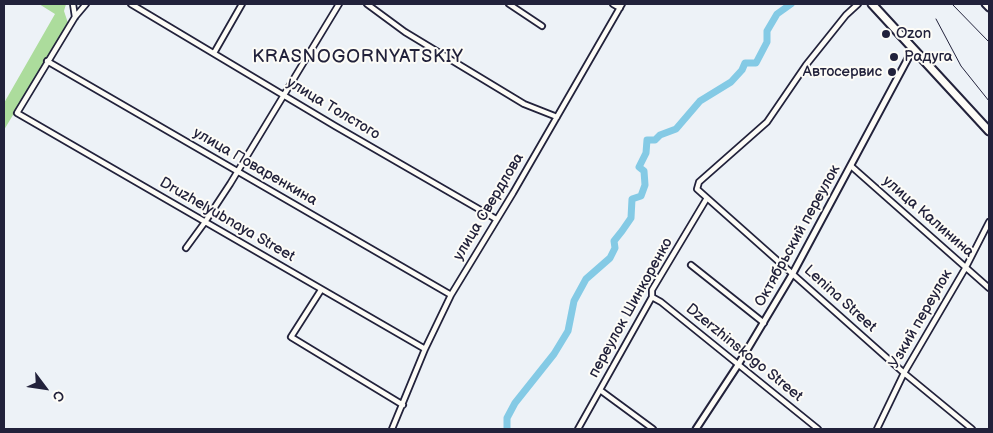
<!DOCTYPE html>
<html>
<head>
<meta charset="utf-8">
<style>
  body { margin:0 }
  #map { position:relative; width:993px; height:433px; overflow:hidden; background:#edf2f7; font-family:"Balsamiq Sans",sans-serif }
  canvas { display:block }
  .frame { position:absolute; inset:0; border:5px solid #22223b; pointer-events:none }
  .north { position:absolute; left:20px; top:363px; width:50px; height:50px; -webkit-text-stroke:4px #fdfcf7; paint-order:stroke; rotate:121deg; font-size:14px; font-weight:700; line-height:20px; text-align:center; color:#22223b }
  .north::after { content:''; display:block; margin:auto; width:18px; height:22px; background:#22223b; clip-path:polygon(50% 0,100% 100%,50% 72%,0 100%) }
</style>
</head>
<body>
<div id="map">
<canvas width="993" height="433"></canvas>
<div class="frame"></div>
<div class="north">С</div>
</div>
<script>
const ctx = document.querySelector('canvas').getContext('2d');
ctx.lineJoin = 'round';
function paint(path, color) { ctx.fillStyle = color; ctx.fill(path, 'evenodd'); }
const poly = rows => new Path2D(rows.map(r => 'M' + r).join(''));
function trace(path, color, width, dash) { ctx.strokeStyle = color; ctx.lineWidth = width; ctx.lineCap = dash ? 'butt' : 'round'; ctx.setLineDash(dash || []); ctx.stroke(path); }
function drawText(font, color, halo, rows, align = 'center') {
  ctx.font = font + ' "Balsamiq Sans",sans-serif'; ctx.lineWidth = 4; ctx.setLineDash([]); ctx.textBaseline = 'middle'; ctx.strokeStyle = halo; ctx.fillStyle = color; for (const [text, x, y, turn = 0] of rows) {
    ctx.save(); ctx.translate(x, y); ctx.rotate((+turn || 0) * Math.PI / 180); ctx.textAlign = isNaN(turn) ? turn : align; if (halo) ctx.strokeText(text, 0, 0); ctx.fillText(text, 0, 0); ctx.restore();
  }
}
paint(poly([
  [39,4,66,4,64,11,68,23,4,130,4,103,55,14]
]), '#acdc9c');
trace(poly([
  [507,429,507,418,515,403,554,354,568,331,574,301,586,279,610,258,615,248,614,241,622,231,631,218,632,199,641,196,645,185,644,171,639,167,646,153,647,140,655,140,660,135,676,129,700,101,731,82,742,70,745,63,756,63,767,42,767,31,777,14,791,4]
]), '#84cae5', 7);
const minor = poly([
  [73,4,75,17],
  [86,4,75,17,17,113,425,349],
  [131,4,335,126,496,219],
  [367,4,405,32,524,104,557,117],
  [509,4,542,26],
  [613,4,620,8],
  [858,4,846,15,806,65,767,122,699,182,697,189,904,373,972,429],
  [214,53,242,4],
  [47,61,451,295],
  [851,166,989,288],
  [186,248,205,222,230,184,339,4],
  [691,265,764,323],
  [321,290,291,337,403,405],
  [652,297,661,302,818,429],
  [600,390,653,429],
  [392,429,425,349,451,295,513,193,622,4],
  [578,429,652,297,652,290,707,198],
  [877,429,904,373,966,267,989,222]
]);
const tertiary = poly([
  [985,4,989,8],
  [696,429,738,365,793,273,913,49]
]);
const primary = poly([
  [872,4,989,131]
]);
trace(minor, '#22223b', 8);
trace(tertiary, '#22223b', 9);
trace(primary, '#22223b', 11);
trace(minor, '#fdfcf7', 4.5);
trace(tertiary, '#fdfcf7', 5);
trace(primary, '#fdfcf7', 7);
trace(poly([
  [952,4,989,42],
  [936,19,961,66,989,101]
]), '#22223b', 1);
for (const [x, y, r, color] of [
  [886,34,5,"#22223b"],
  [894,57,5,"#22223b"],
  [892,72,5,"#22223b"]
]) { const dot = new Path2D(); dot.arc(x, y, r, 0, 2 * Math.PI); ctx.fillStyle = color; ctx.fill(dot); trace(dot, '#fdfcf7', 2); }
drawText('15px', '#22223b', '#fdfcf7', [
  ["Ozon",896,34],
  ["Радуга",904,57],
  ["Автосервис",882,72,"right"]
], 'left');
drawText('15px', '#22223b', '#fdfcf7', [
  ["улица Толстого",333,109,31],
  ["улица Поваренкина",255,167,30],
  ["улица Свердлова",489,207,-59],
  ["улица Калинина",928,217,41],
  ["Druzhelyubnaya Street",227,220,30],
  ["Октябрьский переулок",798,236,-61],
  ["Lenina Street",840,299,42],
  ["переулок Шинкоренко",631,308,-61],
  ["Узкий переулок",921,319,-60],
  ["Dzerzhinskogo Street",744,353,39]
]);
ctx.letterSpacing = '1px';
drawText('18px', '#22223b', '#fdfcf7', [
  ["KRASNOGORNYATSKIY",358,57]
]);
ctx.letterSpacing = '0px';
</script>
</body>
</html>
